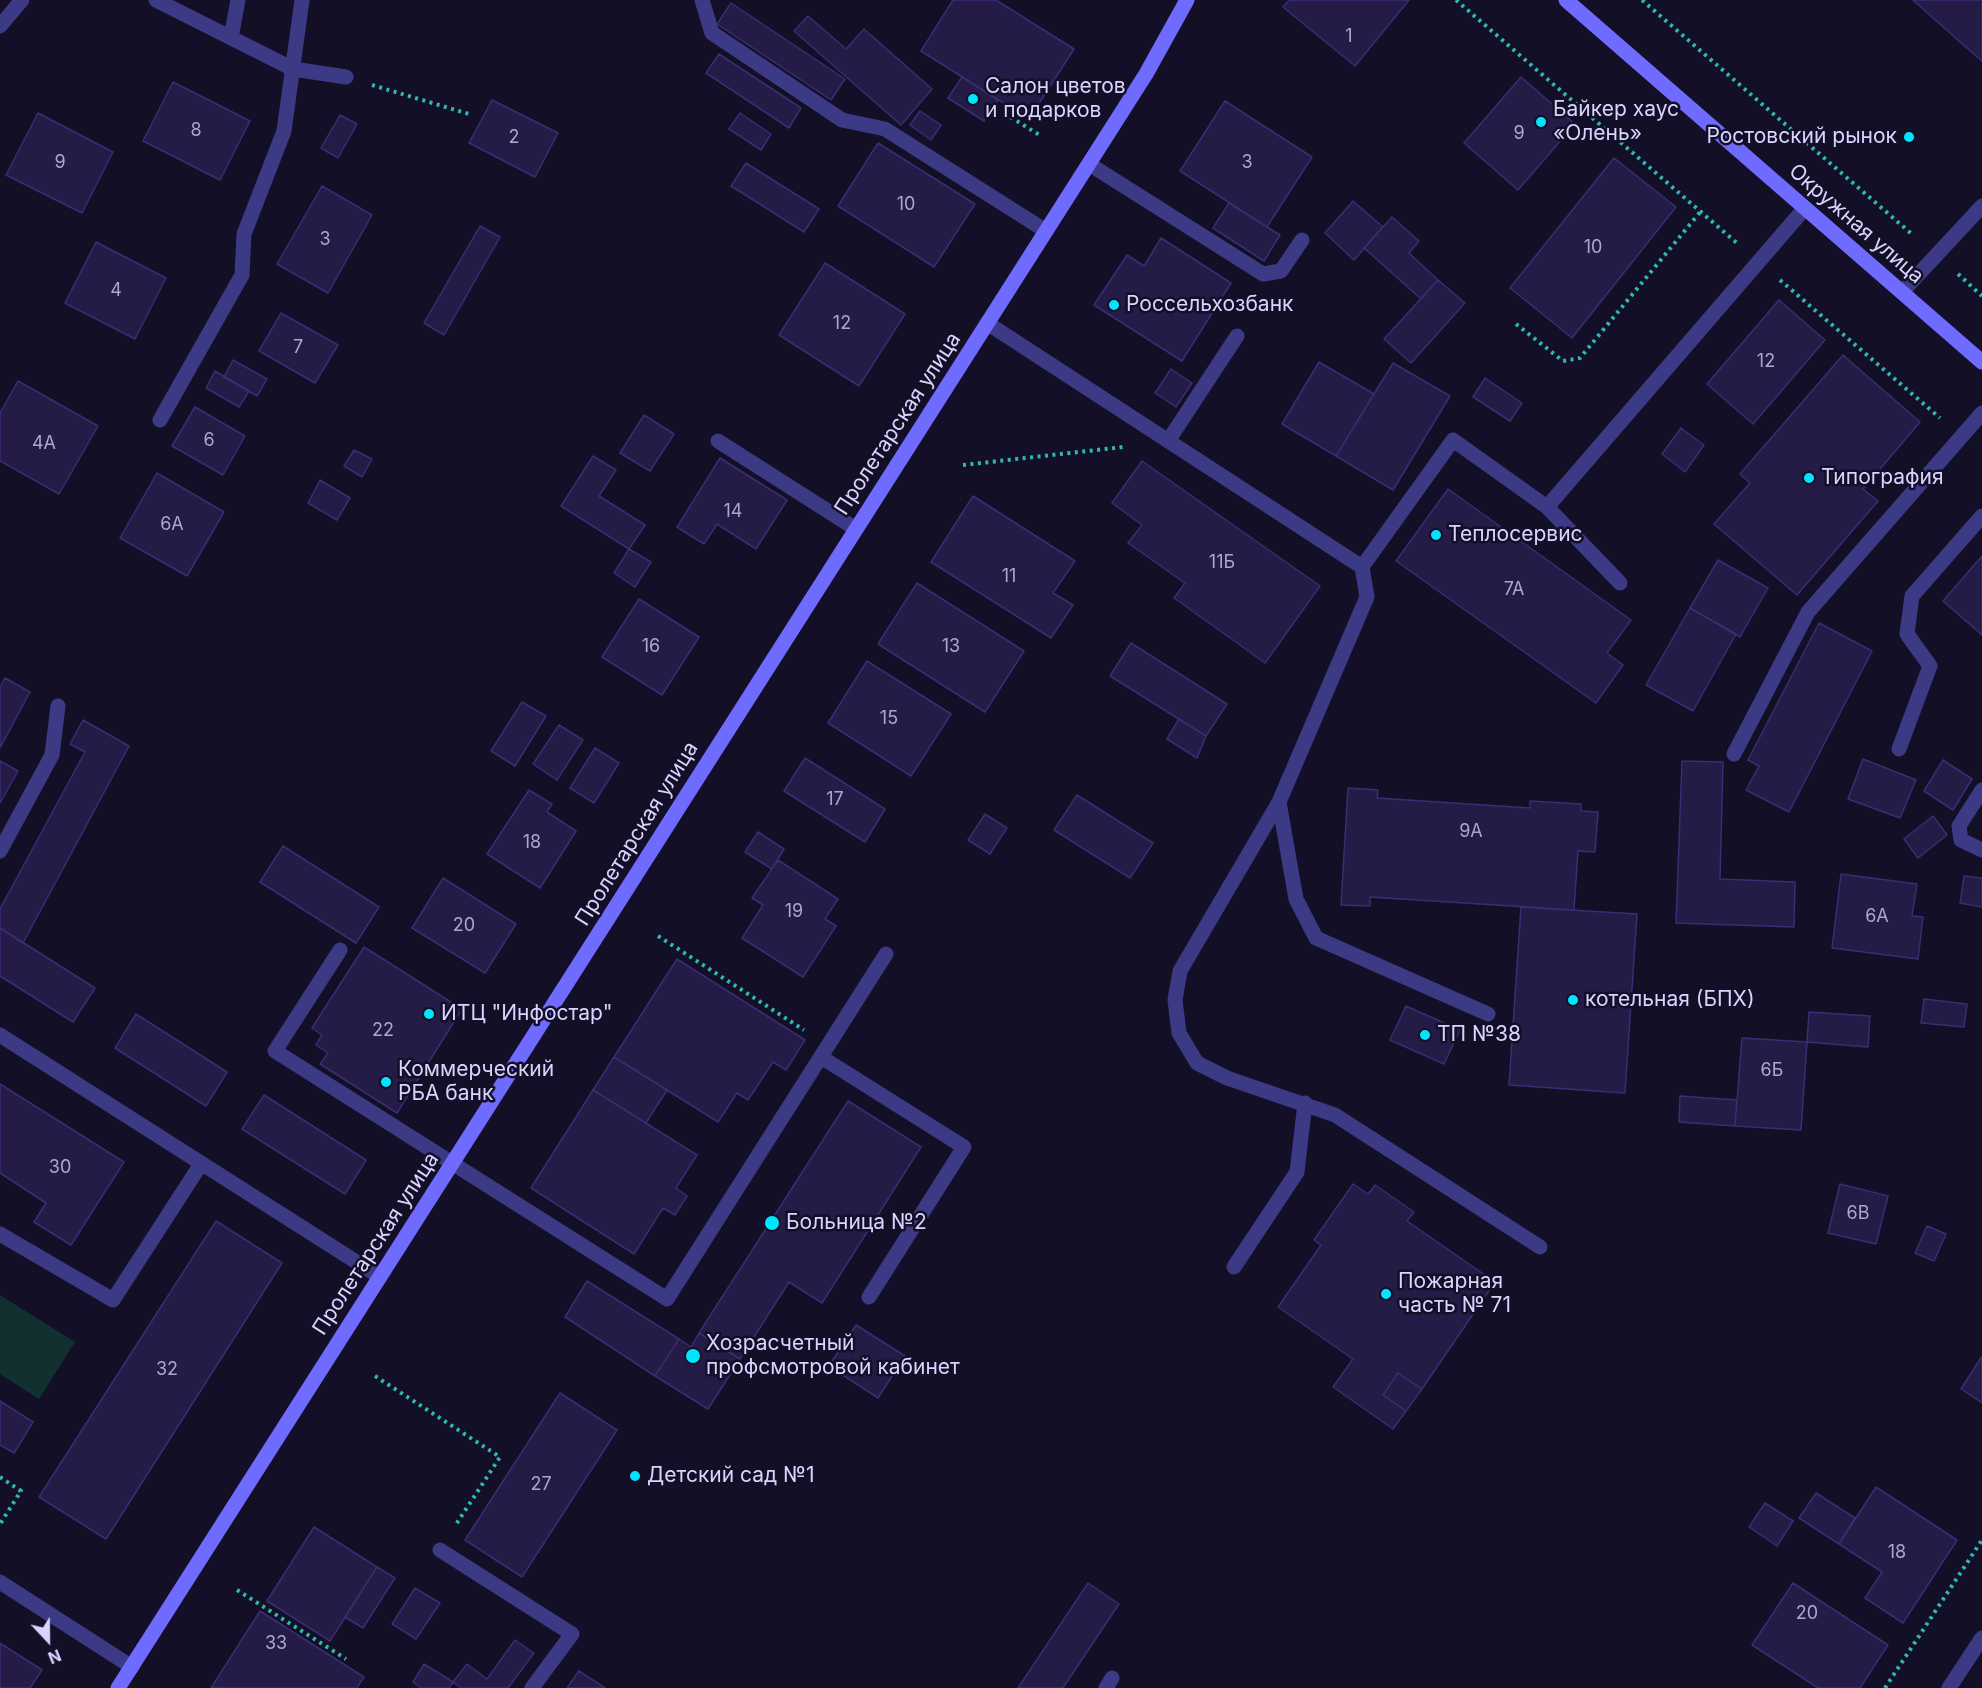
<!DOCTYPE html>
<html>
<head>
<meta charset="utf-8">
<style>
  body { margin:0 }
  #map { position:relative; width:1982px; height:1688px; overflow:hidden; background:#130f26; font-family:Inter,sans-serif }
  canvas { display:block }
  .north { position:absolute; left:18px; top:1610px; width:60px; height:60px; -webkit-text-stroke:4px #130f26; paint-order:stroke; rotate:158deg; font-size:16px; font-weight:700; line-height:24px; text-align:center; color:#d9d4ff }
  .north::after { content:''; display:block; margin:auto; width:21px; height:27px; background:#d9d4ff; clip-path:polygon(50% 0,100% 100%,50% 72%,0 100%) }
</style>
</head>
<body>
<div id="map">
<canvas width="1982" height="1688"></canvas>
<div class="north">N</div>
</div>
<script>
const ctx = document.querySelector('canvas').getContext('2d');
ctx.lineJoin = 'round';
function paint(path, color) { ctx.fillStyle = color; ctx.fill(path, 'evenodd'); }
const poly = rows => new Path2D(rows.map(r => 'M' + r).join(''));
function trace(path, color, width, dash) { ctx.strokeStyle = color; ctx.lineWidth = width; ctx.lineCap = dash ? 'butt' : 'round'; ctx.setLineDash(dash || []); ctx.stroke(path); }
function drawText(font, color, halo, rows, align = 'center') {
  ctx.font = font + ' Inter,sans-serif'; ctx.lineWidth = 5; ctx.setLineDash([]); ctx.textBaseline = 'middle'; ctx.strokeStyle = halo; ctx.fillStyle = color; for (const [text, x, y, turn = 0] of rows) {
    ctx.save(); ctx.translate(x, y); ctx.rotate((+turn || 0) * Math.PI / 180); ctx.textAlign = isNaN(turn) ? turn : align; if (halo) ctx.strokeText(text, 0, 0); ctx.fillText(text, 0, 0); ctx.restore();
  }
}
paint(poly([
  [0,1295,75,1342,39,1399,0,1374]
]), '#12302f');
const building = poly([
  [953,0,996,0,1074,49,1029,119,921,51,953,0],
  [1289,0,1409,0,1355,66,1283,7,1289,0],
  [1913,0,1982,0,1982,61,1960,42,1913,0],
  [731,3,845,79,831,100,717,24,731,3],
  [808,16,846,49,864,29,932,89,901,125,794,31,808,16],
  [719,54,801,108,789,128,706,73,719,54],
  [962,77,998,100,984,121,948,98,962,77],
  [1521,77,1575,124,1518,190,1464,143,1521,77],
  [173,82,250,121,220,180,143,141,173,82],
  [492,100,558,133,535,177,469,143,492,100],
  [1225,101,1312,157,1267,227,1180,171,1225,101],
  [920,111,941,125,931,140,910,125,920,111],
  [38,113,113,152,82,213,6,175,38,113],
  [740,113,771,134,761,150,729,129,740,113],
  [340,115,357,124,338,158,321,148,340,115],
  [878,143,975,204,934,267,838,206,878,143],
  [1614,158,1676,207,1572,338,1510,288,1614,158],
  [746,163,819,209,804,232,731,186,746,163],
  [322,186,372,215,328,293,277,264,322,186],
  [1353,201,1383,227,1354,260,1325,233,1353,201],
  [1229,203,1280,235,1264,261,1213,228,1229,203],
  [1392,217,1419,241,1409,253,1438,280,1421,299,1364,248,1392,217],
  [480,226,500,237,444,335,424,323,480,226],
  [1161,238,1231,283,1182,361,1094,305,1127,255,1144,266,1161,238],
  [96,242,166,278,135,339,65,303,96,242],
  [825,263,905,314,859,386,779,335,825,263],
  [1438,280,1465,303,1411,363,1384,339,1438,280],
  [1779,300,1825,340,1753,424,1707,384,1779,300],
  [281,313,338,345,315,383,259,351,281,313],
  [1843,355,1920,422,1863,489,1878,501,1797,595,1714,524,1750,483,1740,474,1843,355],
  [233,360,267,379,257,396,224,377,233,360],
  [1319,362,1374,394,1336,456,1282,424,1319,362],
  [1393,363,1450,396,1393,490,1336,456,1393,363],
  [1171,369,1192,383,1176,407,1155,393,1171,369],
  [215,371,249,391,239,407,206,388,215,371],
  [1485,378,1522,403,1510,421,1473,397,1485,378],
  [18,381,98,426,59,494,0,461,0,413,18,381],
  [195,407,245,436,223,475,172,446,195,407],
  [644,415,674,434,650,471,620,453,644,415],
  [1681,428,1704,445,1685,472,1662,454,1681,428],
  [354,450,372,459,362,477,344,466,354,450],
  [593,456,616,470,599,496,645,525,629,549,561,506,593,456],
  [720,458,787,500,756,549,717,524,704,544,677,527,720,458],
  [1142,461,1320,586,1265,663,1174,598,1185,583,1128,543,1142,525,1112,503,1142,461],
  [157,473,224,512,187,576,120,538,157,473],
  [320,480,350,498,337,520,308,503,320,480],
  [1448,489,1631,620,1607,653,1623,665,1596,703,1396,561,1448,489],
  [973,496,1075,561,1053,593,1073,605,1051,638,931,562,973,496],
  [629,549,651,562,635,587,614,573,629,549],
  [1982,556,1982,635,1943,601,1982,556],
  [1718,560,1768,588,1740,637,1690,608,1718,560],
  [917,583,1024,651,985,712,878,644,917,583],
  [639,599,699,637,662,695,602,657,639,599],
  [1690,608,1736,634,1693,711,1646,685,1690,608],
  [1819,623,1872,651,1789,812,1746,790,1759,766,1748,760,1819,623],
  [1131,643,1227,704,1206,736,1110,676,1131,643],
  [867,661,951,714,911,776,828,723,867,661],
  [5,678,30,692,0,748,0,687,5,678],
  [522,702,546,716,515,766,491,751,522,702],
  [1179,719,1206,736,1197,758,1167,739,1179,719],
  [83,720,129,746,23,943,0,928,0,909,85,752,70,744,83,720],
  [559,725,583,740,557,780,533,764,559,725],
  [595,748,619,763,594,803,570,788,595,748],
  [805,758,885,809,865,842,784,791,805,758],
  [1863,759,1916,780,1900,818,1848,799,1863,759],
  [1943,760,1972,779,1953,810,1924,791,1943,760],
  [0,761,18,771,0,803,0,761],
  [1682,761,1723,762,1720,879,1795,882,1794,927,1676,923,1682,761],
  [1348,788,1378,790,1377,798,1530,808,1530,801,1581,804,1581,811,1598,812,1595,852,1578,851,1574,910,1370,897,1370,906,1341,905,1348,788],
  [529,790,552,804,547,812,576,831,540,888,487,854,529,790],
  [1077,795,1153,843,1130,878,1054,830,1077,795],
  [985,814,1007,828,990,854,968,840,985,814],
  [1933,816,1947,835,1918,858,1904,839,1933,816],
  [758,832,784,849,772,869,745,852,758,832],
  [283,846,379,907,356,943,260,882,283,846],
  [778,860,838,899,825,919,836,926,803,977,742,938,763,905,752,898,778,860],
  [1841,874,1917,884,1912,916,1923,917,1918,959,1832,948,1841,874],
  [1964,876,1982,878,1982,907,1960,903,1964,876],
  [443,878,516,924,485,973,412,928,443,878],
  [1521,907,1637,914,1625,1093,1509,1085,1521,907],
  [0,928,95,988,73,1022,0,976,0,928],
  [364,947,462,1009,397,1113,320,1064,328,1053,316,1045,322,1035,312,1028,364,947],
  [677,959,805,1040,786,1070,773,1062,748,1100,737,1093,718,1122,614,1057,677,959],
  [1924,999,1967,1004,1964,1027,1921,1023,1924,999],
  [1406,1006,1460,1030,1444,1064,1390,1040,1406,1006],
  [1809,1012,1870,1016,1868,1047,1807,1042,1809,1012],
  [136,1014,227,1072,206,1106,115,1048,136,1014],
  [1742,1038,1807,1042,1801,1130,1735,1126,1742,1038],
  [614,1057,667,1090,646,1123,593,1090,614,1057],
  [0,1084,124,1162,71,1245,34,1222,46,1203,0,1173,0,1084],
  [593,1090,697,1155,676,1188,687,1196,675,1215,663,1208,634,1254,531,1188,593,1090],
  [264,1095,366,1160,345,1194,242,1129,264,1095],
  [1680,1096,1737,1100,1735,1126,1679,1122,1680,1096],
  [848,1101,921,1147,822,1303,789,1282,740,1359,699,1333,848,1101],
  [1353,1184,1368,1194,1375,1185,1414,1212,1407,1221,1495,1282,1422,1389,1398,1373,1383,1395,1406,1411,1393,1429,1333,1387,1353,1359,1278,1307,1321,1245,1314,1240,1353,1184],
  [1840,1184,1888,1196,1876,1244,1828,1233,1840,1184],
  [216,1221,282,1263,106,1539,39,1497,216,1221],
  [1927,1226,1946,1234,1934,1261,1915,1253,1927,1226],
  [587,1281,679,1339,655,1376,565,1317,587,1281],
  [856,1325,905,1356,878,1398,829,1366,856,1325],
  [699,1333,740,1359,708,1409,655,1376,679,1339,691,1347,699,1333],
  [1982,1356,1982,1403,1961,1389,1982,1356],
  [1398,1373,1422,1389,1406,1411,1383,1395,1398,1373],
  [560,1393,617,1430,522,1577,465,1540,560,1393],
  [0,1401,33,1422,14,1453,0,1445,0,1401],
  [1876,1487,1957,1540,1903,1623,1865,1598,1882,1572,1839,1544,1876,1487],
  [1816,1493,1855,1518,1839,1544,1799,1518,1816,1493],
  [1765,1503,1793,1521,1777,1546,1749,1527,1765,1503],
  [314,1527,377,1567,330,1641,267,1601,314,1527],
  [377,1567,395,1578,363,1628,345,1617,377,1567],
  [1088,1583,1119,1604,1063,1688,1018,1688,1088,1583],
  [1793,1583,1888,1645,1860,1688,1818,1688,1752,1645,1793,1583],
  [415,1588,440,1603,416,1639,392,1624,415,1588],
  [260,1611,364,1677,357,1688,211,1688,260,1611],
  [515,1640,534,1653,508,1688,461,1688,453,1682,467,1664,487,1679,515,1640],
  [0,1643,42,1670,30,1688,0,1688,0,1643],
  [424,1664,453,1682,449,1688,421,1688,413,1682,424,1664],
  [579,1671,605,1688,567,1688,579,1671]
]);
paint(building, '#241b47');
trace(building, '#3b2d73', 1.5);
trace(poly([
  [1456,0,1738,244],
  [1642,0,1914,236],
  [372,85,469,114],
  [1004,113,1041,136],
  [1958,274,1982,296],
  [1780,280,1940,418],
  [1516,324,1563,361,1580,358,1701,211],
  [963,465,1123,447],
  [658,936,804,1030],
  [375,1376,500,1457,455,1526],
  [0,1477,21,1491,0,1524],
  [237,1590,346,1659],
  [1885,1688,1982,1540]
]), '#2fb8b0', 4, [3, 4.5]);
trace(poly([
  [156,0,293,69,346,77],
  [702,0,712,33,842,120,885,129,1046,231],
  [0,26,22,0],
  [231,38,238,0],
  [1089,164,1263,274,1281,271,1302,240],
  [1902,292,1982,206],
  [987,323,1362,567],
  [718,441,856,529],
  [1168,441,1237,336],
  [1547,507,1805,208],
  [1899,749,1930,666,1907,634,1912,596,1982,516],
  [1734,754,1808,612,1982,413],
  [1982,790,1959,826,1961,840,1982,850],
  [1279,802,1296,899,1316,938,1488,1014],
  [0,851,52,755,58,706],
  [340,950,275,1051,667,1299,886,954],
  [0,1035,380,1277],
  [821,1057,964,1147,869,1297],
  [0,1234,113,1300,201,1164],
  [1540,1247,1335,1115,1227,1078,1197,1063,1179,1033,1175,1000,1180,971,1279,802,1367,597,1362,567,1453,440,1547,507,1620,583],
  [1234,1267,1297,1172,1305,1103],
  [440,1550,572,1634,532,1688],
  [0,1582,132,1667],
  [1106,1688,1112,1678]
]), '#3d3a85', 15);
trace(poly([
  [160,420,242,275,244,234,284,131,302,0]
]), '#3d3a85', 15);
trace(poly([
  [1949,1688,1982,1638]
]), '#3d3a85', 15);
trace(poly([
  [1566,0,1982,362],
  [118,1688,1146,74,1187,0]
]), '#6f6bff', 15);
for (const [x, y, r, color] of [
  [973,99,6,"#00e5ff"],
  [1541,122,6,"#00e5ff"],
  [1909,137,6,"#00e5ff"],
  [1114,305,6,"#00e5ff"],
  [1809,478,6,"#00e5ff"],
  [1436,535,6,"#00e5ff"],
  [1573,1000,6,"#00e5ff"],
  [429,1014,6,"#00e5ff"],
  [1425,1035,6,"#00e5ff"],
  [386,1082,6,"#00e5ff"],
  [772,1223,8,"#00e5ff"],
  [1386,1294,6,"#00e5ff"],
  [693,1356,8,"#00e5ff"],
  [635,1476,6,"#00e5ff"]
]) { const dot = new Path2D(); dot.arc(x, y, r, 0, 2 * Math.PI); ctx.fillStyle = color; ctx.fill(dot); trace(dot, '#130f26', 2); }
drawText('18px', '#aca6d1', null, [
  ["1",1349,37],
  ["8",196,131],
  ["9",1519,134],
  ["2",514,138],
  ["9",60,163],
  ["3",1247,163],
  ["10",906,205],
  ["3",325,240],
  ["10",1593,248],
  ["4",116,291],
  ["12",842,324],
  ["7",298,348],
  ["12",1766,362],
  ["6",209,441],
  ["4А",44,444],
  ["14",733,512],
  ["6А",172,525],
  ["11Б",1222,563],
  ["11",1009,577],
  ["7А",1514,590],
  ["16",651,647],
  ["13",951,647],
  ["15",889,719],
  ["17",835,800],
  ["9А",1471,832],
  ["18",532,843],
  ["19",794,912],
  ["6А",1877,917],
  ["20",464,926],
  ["22",383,1031],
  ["6Б",1772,1071],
  ["30",60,1168],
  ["6В",1858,1214],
  ["32",167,1370],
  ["27",541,1485],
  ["18",1897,1553],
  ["20",1807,1614],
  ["33",276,1644]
]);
drawText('21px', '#d9d4ff', '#130f26', [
  ["Салон цветов",985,87],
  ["и подарков",985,111],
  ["Байкер хаус",1553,110],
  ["«Олень»",1553,134],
  ["Ростовский рынок",1897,137,"right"],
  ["Россельхозбанк",1126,305],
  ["Типография",1821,478],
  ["Теплосервис",1448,535],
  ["котельная (БПХ)",1585,1000],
  ["ИТЦ \"Инфостар\"",441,1014],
  ["ТП №38",1437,1035],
  ["Коммерческий",398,1070],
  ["РБА банк",398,1094],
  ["Больница №2",786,1223],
  ["Пожарная",1398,1282],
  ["часть № 71",1398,1306],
  ["Хозрасчетный",706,1344],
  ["профсмотровой кабинет",706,1368],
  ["Детский сад №1",647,1476]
], 'left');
drawText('21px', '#d9d4ff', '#130f26', [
  ["Окружная улица",1856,224,41],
  ["Пролетарская улица",898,424,-57],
  ["Пролетарская улица",637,834,-58],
  ["Пролетарская улица",376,1244,-57]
]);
</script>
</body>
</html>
